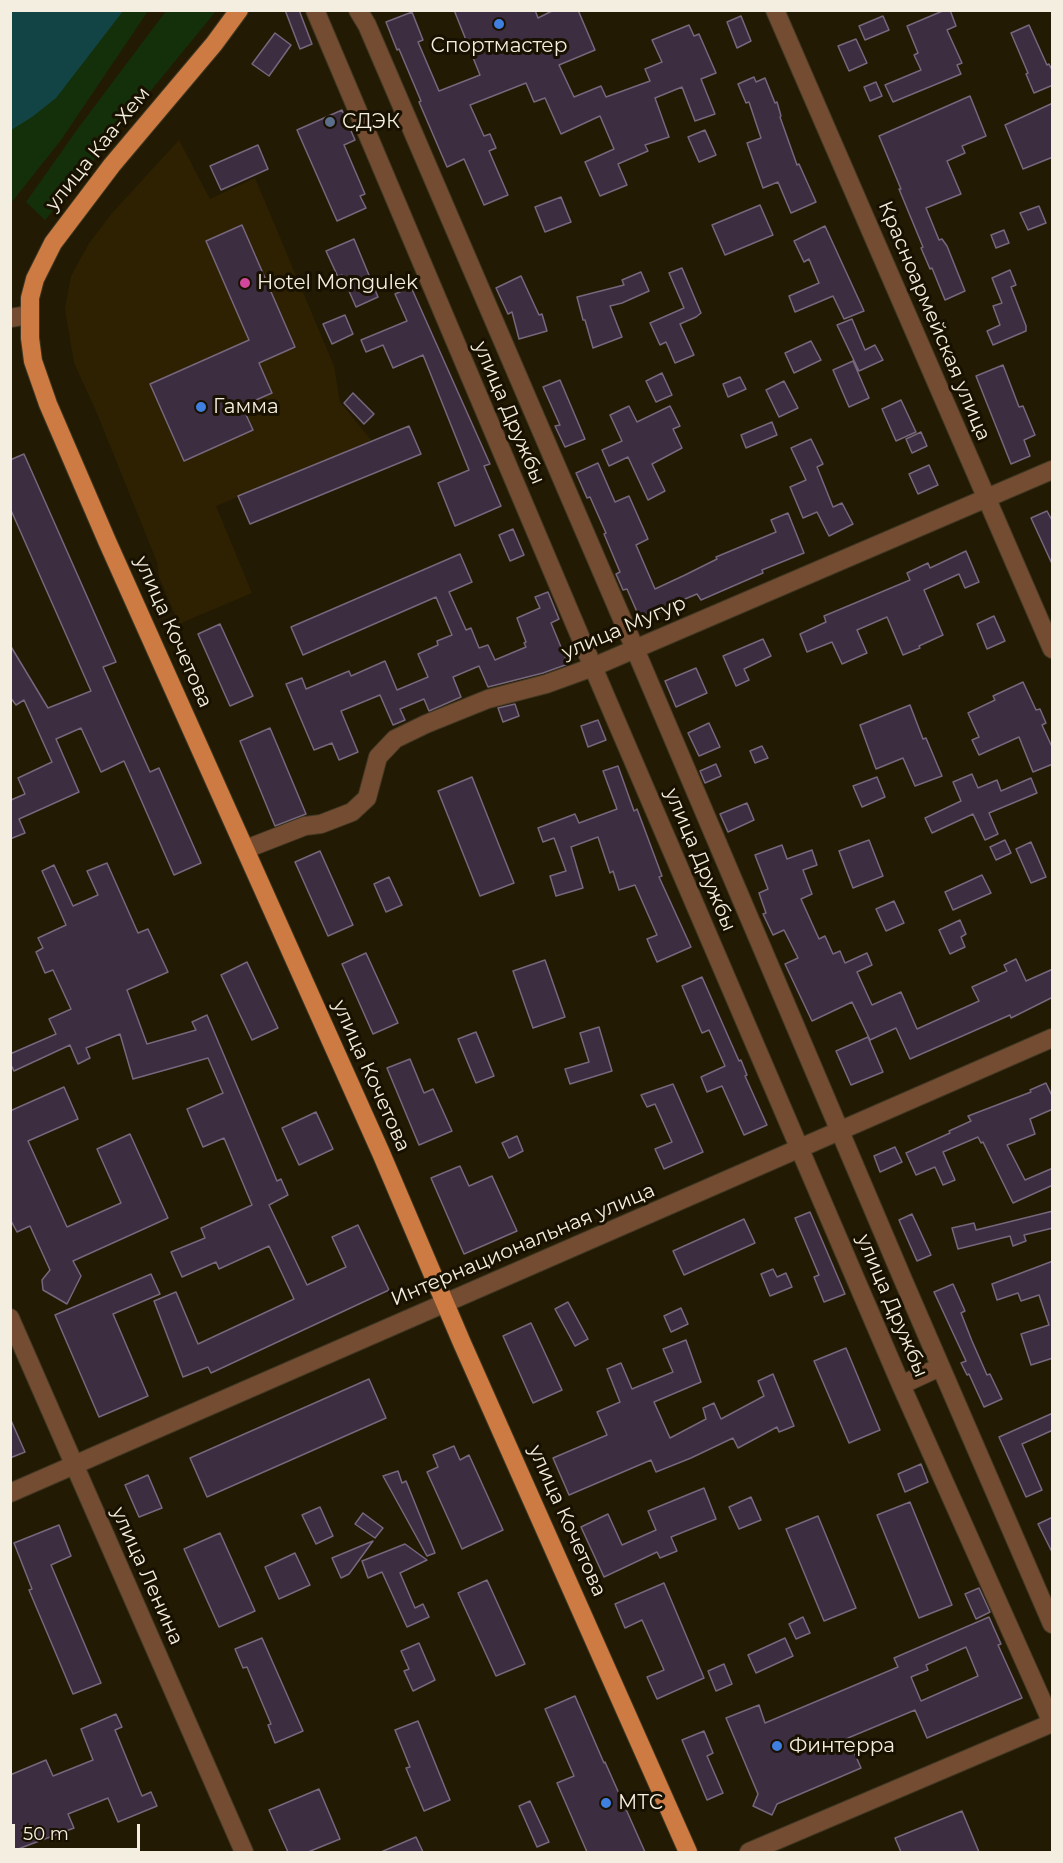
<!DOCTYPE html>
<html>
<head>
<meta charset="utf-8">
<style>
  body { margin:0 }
  #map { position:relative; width:1063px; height:1863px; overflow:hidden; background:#231a04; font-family:Montserrat,sans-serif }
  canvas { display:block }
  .frame { position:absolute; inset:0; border:12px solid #f4eee0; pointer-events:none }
  .scale { position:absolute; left:12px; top:1824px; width:128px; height:27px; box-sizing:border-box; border:3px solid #f4eee0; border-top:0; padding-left:8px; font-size:18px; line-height:21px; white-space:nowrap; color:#f4eee0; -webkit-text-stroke:4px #191100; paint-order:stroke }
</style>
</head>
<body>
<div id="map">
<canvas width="1063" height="1863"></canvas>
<div class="frame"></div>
<div class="scale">50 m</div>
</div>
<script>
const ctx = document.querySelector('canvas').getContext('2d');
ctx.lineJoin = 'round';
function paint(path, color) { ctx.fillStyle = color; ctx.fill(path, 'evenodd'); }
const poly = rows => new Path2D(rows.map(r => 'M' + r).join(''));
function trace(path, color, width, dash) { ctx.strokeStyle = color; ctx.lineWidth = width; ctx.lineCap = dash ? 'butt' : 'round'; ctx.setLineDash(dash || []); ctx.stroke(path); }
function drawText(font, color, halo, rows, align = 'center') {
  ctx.font = font + ' Montserrat,sans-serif'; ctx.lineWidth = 6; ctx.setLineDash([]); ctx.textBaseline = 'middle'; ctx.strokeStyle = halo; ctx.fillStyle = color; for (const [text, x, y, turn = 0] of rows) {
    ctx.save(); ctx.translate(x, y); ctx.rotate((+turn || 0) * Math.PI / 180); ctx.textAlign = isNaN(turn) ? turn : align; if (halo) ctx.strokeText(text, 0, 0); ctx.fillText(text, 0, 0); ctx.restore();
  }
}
paint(poly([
  [179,140,210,199,255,178,334,366,340,402,372,441,216,506,252,593,179,624,159,577,157,562,96,411,74,363,65,309,71,276,88,245,112,213]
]), '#2d2102');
paint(poly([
  [11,11,148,11,61,140,11,203],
  [166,11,216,11,45,220,26,202,79,127]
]), '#14300a');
paint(poly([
  [11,10,123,11,56,98,32,117,11,130]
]), '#124445');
const building = poly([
  [285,10,299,10,312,44,300,49,285,10],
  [454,10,535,10,538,18,554,10,578,10,595,50,559,65,574,97,601,86,606,97,650,81,645,69,662,62,652,40,689,25,694,36,699,34,716,73,701,79,715,114,695,121,682,87,655,98,669,137,645,145,648,151,618,164,627,185,600,196,585,162,614,149,600,116,561,134,545,98,534,102,526,83,470,105,484,136,490,134,496,148,489,151,508,195,484,205,464,159,447,167,419,102,421,101,399,49,397,50,386,22,412,12,423,40,418,42,439,91,480,75,454,10],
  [945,10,950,10,956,26,947,30,962,63,957,65,961,74,893,102,885,85,921,70,914,55,918,53,907,26,945,10],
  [741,16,751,41,737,48,727,22,741,16],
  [883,16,889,30,865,40,859,26,883,16],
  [1029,25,1047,65,1049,64,1053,72,1053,85,1034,93,1026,74,1028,73,1011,33,1029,25],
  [275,33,291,45,269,76,252,64,275,33],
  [856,39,867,63,849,71,838,46,856,39],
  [754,77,756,82,765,78,775,103,777,102,781,116,780,117,797,165,799,164,816,202,791,213,778,182,763,188,747,143,761,138,749,102,746,103,738,84,754,77],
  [876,82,882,96,870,101,864,87,876,82],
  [970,96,986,136,962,146,965,153,947,161,961,194,926,208,939,240,942,239,947,246,965,291,945,300,932,268,930,269,921,248,923,247,899,189,901,189,879,136,970,96],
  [1053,103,1053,157,1023,169,1005,125,1053,103],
  [342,110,355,140,344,145,365,194,360,196,366,208,337,221,297,130,342,110],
  [705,130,716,155,699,162,688,137,705,130],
  [258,145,268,169,221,190,210,166,258,145],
  [561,197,571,222,545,232,535,207,561,197],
  [760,205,773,235,725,255,712,225,760,205],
  [1039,206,1046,223,1028,230,1020,213,1039,206],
  [242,225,295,347,259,363,272,393,242,406,253,430,184,461,150,384,249,340,206,241,242,225],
  [825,226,864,311,844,319,833,296,795,312,789,296,819,283,809,259,804,262,794,241,825,226],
  [1004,230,1009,243,996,248,991,235,1004,230],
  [354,239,378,297,356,307,342,275,338,277,326,251,354,239],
  [682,268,701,313,696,317,680,324,694,355,675,363,666,342,660,345,650,323,684,308,669,273,682,268],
  [1010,270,1016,285,1011,287,1026,326,1026,331,993,345,987,331,1000,325,993,306,1002,303,992,278,1010,270],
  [641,272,649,291,622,303,610,306,622,337,593,348,585,320,583,320,577,297,624,285,622,280,641,272],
  [521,276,539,315,542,314,547,331,519,339,512,312,508,314,496,288,521,276],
  [411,287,490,464,484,466,501,506,455,526,438,483,469,470,423,355,393,368,383,345,366,352,361,340,407,321,395,294,411,287],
  [345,315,353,334,332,344,323,324,345,315],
  [852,319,865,350,875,345,883,360,859,371,837,325,852,319],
  [811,341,821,360,794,373,785,353,811,341],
  [853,361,869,398,849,407,833,370,853,361],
  [1003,365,1019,407,1023,406,1035,435,1024,440,1030,456,1011,464,976,376,1003,365],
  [662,373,672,395,656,402,646,381,662,373],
  [740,377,746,389,728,397,723,384,740,377],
  [560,380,585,439,565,447,555,426,560,425,543,387,560,380],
  [784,381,798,408,779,417,766,390,784,381],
  [353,393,374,414,364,424,344,403,353,393],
  [901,400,916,432,896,441,882,409,901,400],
  [629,406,637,422,670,406,680,426,673,429,682,448,652,464,665,491,648,500,628,457,609,466,602,450,622,441,610,415,629,406],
  [772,422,777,435,746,448,741,435,772,422],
  [409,426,421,454,250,524,238,496,409,426],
  [921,432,927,446,912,453,906,439,921,432],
  [811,439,823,464,817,467,833,507,842,503,853,524,829,536,817,512,803,518,790,487,806,480,791,448,811,439],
  [24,454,116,662,103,667,150,772,159,768,201,863,174,875,124,761,101,772,81,728,56,739,79,792,19,819,25,833,10,839,10,799,11,800,25,794,18,778,52,762,24,700,16,705,10,697,10,645,48,708,91,691,10,508,10,460,24,454],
  [598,463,615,502,629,496,648,539,636,545,655,589,685,575,717,559,716,557,776,532,771,520,788,513,804,553,762,570,763,573,701,600,697,594,668,606,668,608,641,621,627,589,623,590,616,574,620,572,604,534,606,533,590,497,587,498,576,473,598,463],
  [929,465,938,485,918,494,909,474,929,465],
  [1047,511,1053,522,1053,566,1031,518,1047,511],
  [513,529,524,555,510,561,499,535,513,529],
  [966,551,979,582,965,588,959,574,924,590,943,635,919,646,920,648,903,655,887,617,857,630,867,653,842,664,832,642,807,652,800,634,826,622,824,616,910,580,907,573,928,563,930,568,966,551],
  [460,554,472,582,449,592,466,630,471,628,479,648,488,645,495,660,526,647,524,643,526,642,517,618,540,608,535,597,548,592,559,619,551,623,568,664,543,673,488,687,479,666,453,677,461,697,429,711,424,699,400,709,405,720,393,725,380,695,341,711,358,752,339,760,332,743,314,750,286,684,302,678,306,689,349,671,351,676,385,661,397,690,428,677,418,654,438,645,437,641,452,635,436,597,303,655,291,627,460,554],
  [994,616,1005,641,987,649,977,624,994,616],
  [220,624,253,696,230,706,198,634,220,624],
  [763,639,771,656,744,669,749,680,736,686,723,656,763,639],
  [696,668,707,693,676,707,665,681,696,668],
  [1023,682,1036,710,1040,709,1046,723,1042,725,1053,749,1053,764,1033,772,1019,737,979,755,972,740,979,737,968,713,995,700,993,696,1023,682],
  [515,704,519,716,503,722,498,708,515,704],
  [910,705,923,739,926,738,942,776,915,786,903,758,876,769,860,725,910,705],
  [598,720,606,740,588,747,581,726,598,720],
  [709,723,720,747,699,756,688,733,709,723],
  [270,728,306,814,275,826,240,741,270,728],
  [762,746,768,758,755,763,750,751,762,746],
  [716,764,721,776,705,783,700,771,716,764],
  [618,766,634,811,637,809,662,876,659,877,691,947,657,962,647,939,657,935,635,885,619,890,613,871,610,873,598,837,571,847,583,888,556,896,550,876,566,871,554,838,543,842,538,828,575,814,579,823,617,809,603,771,618,766],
  [972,774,978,788,997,780,1001,791,1031,778,1037,793,989,813,998,834,985,840,973,814,932,833,925,818,961,801,953,782,972,774],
  [472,777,514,883,480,896,438,791,472,777],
  [877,777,885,797,862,807,853,786,877,777],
  [747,803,754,820,728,832,720,814,747,803],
  [869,840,883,876,853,888,839,851,869,840],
  [1005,840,1011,853,996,860,990,847,1005,840],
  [1031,842,1046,877,1031,883,1016,849,1031,842],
  [782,845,787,859,812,850,817,865,803,870,812,894,801,899,819,939,825,936,833,954,840,951,845,963,867,953,872,965,857,972,872,1005,901,992,917,1029,979,1001,972,987,1007,971,1004,965,1016,959,1026,981,1053,969,1053,997,1011,1018,1010,1015,910,1059,896,1028,870,1040,852,1002,812,1021,785,964,798,958,784,930,773,935,763,914,766,913,759,893,768,889,755,855,782,845],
  [320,851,353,925,328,936,295,862,320,851],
  [107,863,138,933,148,929,168,972,127,990,147,1044,196,1030,192,1022,207,1015,277,1181,281,1179,288,1195,269,1205,307,1285,346,1267,332,1237,358,1225,389,1290,211,1373,208,1367,183,1377,154,1301,176,1292,198,1344,294,1299,269,1246,219,1269,216,1262,182,1277,171,1252,205,1238,201,1228,252,1205,224,1138,203,1147,187,1109,223,1093,208,1058,133,1079,120,1034,86,1048,90,1058,78,1064,70,1045,14,1071,10,1063,10,1054,56,1034,49,1019,71,1009,53,970,45,973,36,952,43,948,38,938,66,925,42,871,54,865,73,906,98,895,87,871,107,863],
  [982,875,991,893,953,910,945,892,982,875],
  [389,877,402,905,386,912,374,884,389,877],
  [894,901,904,923,886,931,876,909,894,901],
  [960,920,966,934,961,937,965,947,950,954,939,930,960,920],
  [366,953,398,1023,373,1034,342,964,366,953],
  [545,960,565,1017,533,1028,513,971,545,960],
  [247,962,278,1028,252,1040,221,975,247,962],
  [702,977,739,1061,741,1060,747,1075,745,1076,767,1125,744,1135,722,1086,707,1092,701,1077,725,1066,709,1030,702,1033,682,986,702,977],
  [599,1027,612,1071,570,1084,565,1069,589,1062,580,1033,599,1027],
  [476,1032,494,1076,476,1083,458,1039,476,1032],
  [868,1037,883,1072,851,1085,836,1051,868,1037],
  [410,1059,424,1093,433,1089,452,1131,419,1145,387,1068,410,1059],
  [1046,1083,1053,1098,1053,1109,1030,1119,1035,1134,1007,1145,1025,1180,1053,1168,1053,1185,1013,1203,983,1142,981,1143,978,1137,943,1152,955,1180,943,1185,935,1167,916,1175,906,1153,950,1133,949,1131,971,1121,968,1116,1031,1092,1030,1090,1046,1083],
  [673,1084,703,1152,664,1169,655,1149,672,1142,655,1104,647,1107,641,1095,673,1084],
  [64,1087,78,1119,28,1141,67,1227,121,1203,97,1149,130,1134,168,1218,73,1261,81,1276,67,1304,43,1290,42,1280,50,1270,30,1226,17,1232,10,1219,10,1111,64,1087],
  [316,1112,333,1149,299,1165,282,1128,316,1112],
  [517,1136,523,1151,509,1158,502,1143,517,1136],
  [895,1147,902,1162,880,1172,874,1156,895,1147],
  [460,1166,469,1186,492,1176,517,1231,464,1254,431,1178,460,1166],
  [1053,1211,1053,1228,1024,1235,1026,1241,1013,1246,1010,1236,958,1249,952,1228,974,1223,976,1230,1053,1211],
  [810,1212,845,1294,824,1302,814,1277,819,1275,795,1218,810,1212],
  [912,1214,931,1255,917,1261,899,1220,912,1214],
  [744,1219,755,1243,684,1275,673,1251,744,1219],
  [1053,1261,1053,1358,1031,1365,1021,1334,1049,1325,1039,1295,1021,1301,1018,1293,997,1300,992,1284,1053,1261],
  [773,1269,777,1277,786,1273,792,1287,770,1296,761,1274,773,1269],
  [151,1274,160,1294,113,1314,148,1396,99,1417,55,1315,151,1274],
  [953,1284,965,1311,961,1313,972,1341,987,1375,990,1374,1002,1399,984,1407,969,1374,967,1375,961,1363,966,1361,934,1292,953,1284],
  [568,1302,588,1339,575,1346,555,1309,568,1302],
  [681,1308,688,1324,671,1332,664,1316,681,1308],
  [531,1323,562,1390,533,1403,503,1336,531,1323],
  [686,1340,701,1382,654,1402,670,1438,706,1419,703,1408,714,1403,721,1419,764,1396,758,1381,773,1374,794,1426,779,1432,777,1427,738,1448,733,1438,691,1458,656,1472,651,1460,569,1495,553,1458,607,1435,597,1412,620,1402,607,1369,621,1363,632,1389,673,1372,663,1349,686,1340],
  [846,1348,880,1430,849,1443,814,1361,846,1348],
  [369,1379,386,1418,207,1497,190,1458,369,1379],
  [1053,1413,1053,1430,1022,1444,1042,1490,1026,1497,999,1437,1053,1413],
  [10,1418,25,1452,10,1458,10,1418],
  [454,1446,460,1460,469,1455,503,1530,462,1549,427,1472,438,1467,433,1455,454,1446],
  [921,1464,928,1482,905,1492,898,1474,921,1464],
  [398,1471,402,1483,406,1481,435,1553,427,1556,383,1476,398,1471],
  [148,1475,162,1508,139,1517,125,1485,148,1475],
  [704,1488,716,1519,671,1537,677,1551,660,1558,657,1552,604,1577,581,1527,608,1514,622,1545,656,1530,648,1511,704,1488],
  [751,1497,761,1520,739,1529,729,1507,751,1497],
  [910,1502,952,1605,919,1618,877,1515,910,1502],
  [320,1507,333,1536,316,1544,302,1515,320,1507],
  [363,1513,383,1528,375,1538,355,1524,363,1513],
  [818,1516,856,1608,824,1621,786,1529,818,1516],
  [1053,1517,1053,1554,1038,1524,1053,1517],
  [59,1525,71,1556,51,1565,101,1683,73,1694,29,1590,32,1589,14,1543,59,1525],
  [220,1533,255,1611,219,1627,184,1549,220,1533],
  [373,1541,349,1574,341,1578,332,1558,373,1541],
  [405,1544,427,1560,400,1573,415,1608,423,1604,429,1617,407,1627,382,1572,368,1578,362,1561,405,1544],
  [295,1553,310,1585,279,1599,265,1567,295,1553],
  [487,1580,525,1664,496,1676,458,1593,487,1580],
  [664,1583,704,1678,657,1699,647,1677,664,1670,642,1620,625,1628,615,1604,664,1583],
  [979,1588,990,1612,976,1619,965,1594,979,1588],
  [803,1617,810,1633,796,1639,789,1624,803,1617],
  [989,1617,1001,1644,998,1645,1022,1698,927,1738,915,1710,848,1738,861,1768,777,1804,772,1815,753,1806,758,1794,726,1718,759,1705,765,1723,898,1667,894,1658,989,1617],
  [966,1647,978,1676,921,1701,911,1677,928,1670,926,1665,966,1647],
  [262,1638,303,1731,275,1743,268,1725,271,1724,247,1667,243,1668,235,1649,262,1638],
  [785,1638,793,1656,756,1673,748,1655,785,1638],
  [419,1643,435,1680,413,1691,404,1671,409,1669,401,1651,419,1643],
  [724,1664,732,1684,716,1691,708,1671,724,1664],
  [575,1696,604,1763,605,1762,645,1852,587,1852,557,1783,574,1776,545,1709,575,1696],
  [116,1714,122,1727,115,1730,142,1796,151,1792,157,1806,118,1822,108,1798,68,1814,74,1828,10,1852,10,1775,46,1760,53,1776,93,1760,81,1729,116,1714],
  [418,1721,450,1800,424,1811,406,1768,410,1767,395,1730,418,1721],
  [704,1731,713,1753,707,1756,723,1793,707,1800,682,1740,704,1731],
  [319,1789,340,1839,308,1852,288,1852,269,1810,319,1789],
  [530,1801,549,1842,537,1847,519,1806,530,1801],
  [962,1811,979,1852,901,1852,895,1838,962,1811],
  [416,1837,423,1852,381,1852,416,1837]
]);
paint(building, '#3c2d41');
trace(building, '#77677d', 1.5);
const minor = poly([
  [315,10,593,667,901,1385,1052,1723,749,1852],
  [358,10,367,25,635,649,904,1282,1052,1624],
  [775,10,1052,649],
  [10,318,29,315],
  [246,849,305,826,321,824,352,812,367,798,378,757,395,739,426,724,488,699,546,684,593,667,1052,470],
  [10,1318,244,1852],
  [901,1385,940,1367],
  [10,1493,1052,1038]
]);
const major = poly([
  [239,10,214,44,112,165,53,243,35,279,30,298,30,338,33,361,48,404,107,541,381,1153,462,1343,688,1852]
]);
trace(minor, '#403823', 20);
trace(major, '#403823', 20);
trace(minor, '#734c32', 18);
trace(major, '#cd7b42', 18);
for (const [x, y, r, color] of [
  [499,24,6,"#3f7fe0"],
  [330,122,6,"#5c6f8a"],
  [245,283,6,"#d1479c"],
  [201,407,6,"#3f7fe0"],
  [777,1746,6,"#3f7fe0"],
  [606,1803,6,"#3f7fe0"]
]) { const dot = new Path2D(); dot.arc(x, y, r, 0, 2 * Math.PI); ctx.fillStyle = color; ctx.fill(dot); trace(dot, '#191100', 2); }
drawText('20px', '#f4eee0', '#191100', [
  ["Спортмастер",499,46,"center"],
  ["СДЭК",342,122],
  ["Hotel Mongulek",257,283],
  ["Гамма",213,407],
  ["Финтерра",789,1746],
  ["МТС",618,1803]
], 'left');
drawText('20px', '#f4eee0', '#191100', [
  ["улица Каа-Хем",98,149,-51],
  ["Красноармейская улица",934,321,67],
  ["улица Дружбы",509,413,67],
  ["улица Мугур",624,628,-23],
  ["улица Кочетова",173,632,66],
  ["улица Дружбы",700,860,67],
  ["улица Кочетова",371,1076,66],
  ["Интернациональная улица",523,1245,-23],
  ["улица Дружбы",892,1306,67],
  ["улица Кочетова",567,1521,66],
  ["улица Ленина",147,1576,66]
]);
</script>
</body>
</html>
